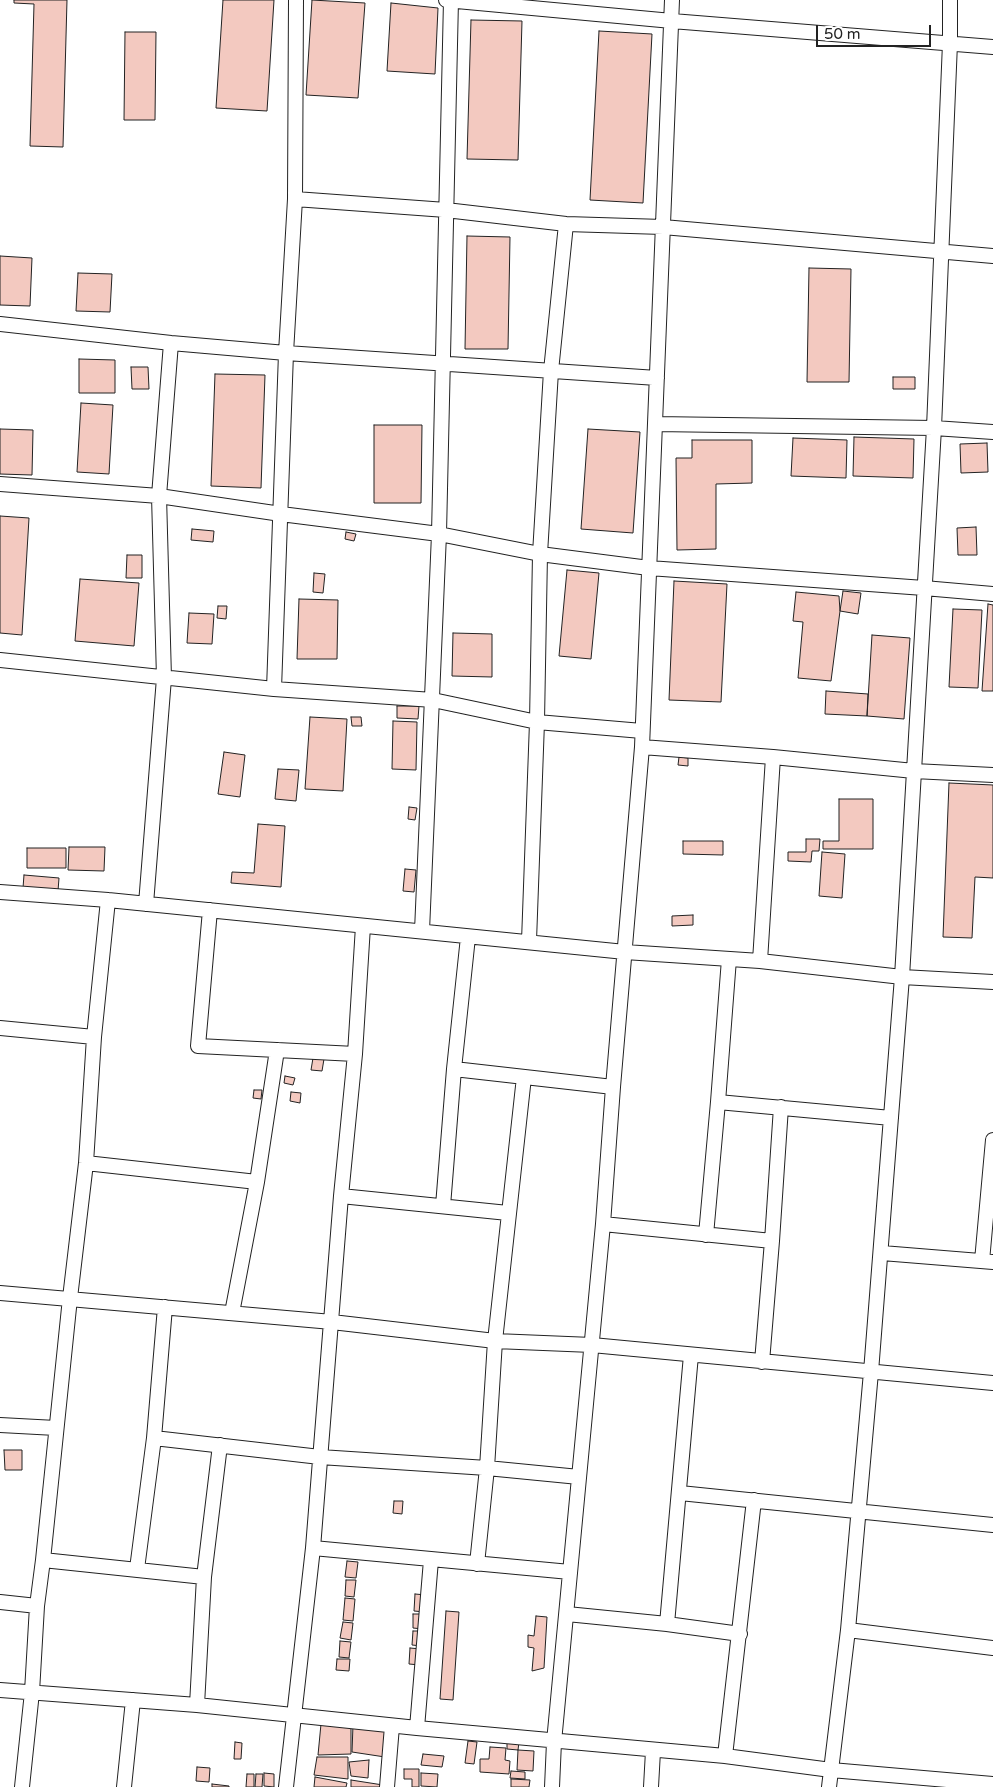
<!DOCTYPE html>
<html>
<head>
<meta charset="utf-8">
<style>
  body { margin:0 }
  #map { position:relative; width:993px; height:1787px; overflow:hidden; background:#fff; font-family:"Varela Round",sans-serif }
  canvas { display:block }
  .scale { position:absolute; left:816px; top:25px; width:115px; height:22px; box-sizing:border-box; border:2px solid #222; border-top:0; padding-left:6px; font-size:15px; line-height:18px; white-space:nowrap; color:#222; -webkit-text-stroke:4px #fff; paint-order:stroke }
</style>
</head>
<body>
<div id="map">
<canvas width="993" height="1787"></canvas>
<div class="scale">50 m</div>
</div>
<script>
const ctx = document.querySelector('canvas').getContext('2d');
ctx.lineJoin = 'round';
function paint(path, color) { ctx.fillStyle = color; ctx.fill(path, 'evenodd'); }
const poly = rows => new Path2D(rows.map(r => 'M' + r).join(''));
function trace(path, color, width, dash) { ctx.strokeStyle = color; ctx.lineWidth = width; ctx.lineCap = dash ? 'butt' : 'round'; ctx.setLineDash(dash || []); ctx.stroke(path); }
const building = poly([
  [14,0,67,0,63,147,30,146,34,4,14,3,14,0],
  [223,0,274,0,267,111,216,108,223,0],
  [312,0,365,3,358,98,306,95,312,0],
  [391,3,438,8,435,74,387,71,391,3],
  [471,20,522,21,518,160,467,159,471,20],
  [599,31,652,34,643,203,590,200,599,31],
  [125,32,156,32,155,120,124,120,125,32],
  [467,236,510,237,508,349,465,349,467,236],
  [0,256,32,258,30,306,0,305,0,256],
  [809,268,851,269,849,382,807,382,809,268],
  [78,273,112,274,110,312,76,311,78,273],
  [79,359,115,360,115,393,79,393,79,359],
  [131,367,148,367,149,389,132,389,131,367],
  [215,374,265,375,261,488,211,486,215,374],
  [893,377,915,377,915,389,893,389,893,377],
  [81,403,113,405,109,474,77,472,81,403],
  [374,425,422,425,421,503,374,503,374,425],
  [0,429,33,430,32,475,0,474,0,429],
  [588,429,640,432,633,533,581,529,588,429],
  [854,437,914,439,913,478,853,476,854,437],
  [793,438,847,440,846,478,791,476,793,438],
  [692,440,752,440,752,483,716,484,716,549,677,550,676,458,692,458,692,440],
  [987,443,988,472,961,473,960,444,987,443],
  [0,516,29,518,22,635,0,633,0,516],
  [976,527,977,555,958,555,957,528,976,527],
  [192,529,214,531,213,542,191,540,192,529],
  [346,532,356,534,354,541,345,539,346,532],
  [127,555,142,555,142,578,126,578,127,555],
  [567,570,599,573,591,659,559,656,567,570],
  [314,573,325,574,323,593,313,592,314,573],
  [80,579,139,583,134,646,75,641,80,579],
  [674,581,727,584,721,702,669,700,674,581],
  [843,591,861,593,858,614,840,611,843,591],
  [796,592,839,596,840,611,831,681,798,678,803,622,793,621,796,592],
  [299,599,338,600,337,659,297,659,299,599],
  [988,604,993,605,993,691,982,691,988,604],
  [218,606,227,606,226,619,217,618,218,606],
  [953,609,982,610,978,688,949,687,953,609],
  [189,613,214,614,212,644,187,643,189,613],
  [453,633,492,634,492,677,452,676,453,633],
  [872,635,910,638,904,719,867,716,872,635],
  [826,691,868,694,867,716,825,714,826,691],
  [397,706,419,706,418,719,397,718,397,706],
  [310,717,347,719,343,791,305,789,310,717],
  [351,717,361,717,362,726,352,726,351,717],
  [393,721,417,722,416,770,392,769,393,721],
  [224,752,245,755,240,797,218,794,224,752],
  [679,757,688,758,688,766,678,765,679,757],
  [278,769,299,770,296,801,275,799,278,769],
  [949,783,993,785,993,878,975,877,972,938,943,937,949,783],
  [839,799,873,799,873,849,823,849,823,841,839,841,839,799],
  [409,807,417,808,415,820,408,819,409,807],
  [258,824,285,826,281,887,231,883,232,872,254,873,258,824],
  [806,839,820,839,819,851,812,851,811,862,788,861,788,852,806,852,806,839],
  [683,841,723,841,723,855,683,854,683,841],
  [69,847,105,847,104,871,68,870,69,847],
  [27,848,66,848,66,868,27,868,27,848],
  [822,852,845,854,842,898,819,896,822,852],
  [405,869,416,870,414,892,403,891,405,869],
  [24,875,59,878,58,891,23,888,24,875],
  [693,915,693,925,672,926,672,916,693,915],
  [313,1058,324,1059,322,1071,311,1070,313,1058],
  [285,1076,295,1078,293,1085,284,1083,285,1076],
  [254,1090,262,1090,261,1099,253,1098,254,1090],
  [291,1092,301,1093,300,1103,290,1101,291,1092],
  [4,1450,22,1450,22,1470,5,1470,4,1450],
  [394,1501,403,1501,402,1514,393,1513,394,1501],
  [347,1561,358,1562,356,1578,345,1577,347,1561],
  [346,1580,356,1580,354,1597,345,1596,346,1580],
  [415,1594,426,1595,425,1612,414,1611,415,1594],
  [345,1598,355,1599,353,1621,343,1620,345,1598],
  [446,1611,459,1612,453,1700,440,1699,446,1611],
  [413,1614,424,1614,423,1629,413,1628,413,1614],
  [536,1616,547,1617,544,1668,532,1671,534,1648,528,1647,528,1635,534,1636,536,1616],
  [343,1622,353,1623,351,1640,340,1638,343,1622],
  [413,1631,423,1631,422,1646,412,1645,413,1631],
  [340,1641,351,1642,349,1658,339,1657,340,1641],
  [410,1648,421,1649,420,1665,409,1664,410,1648],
  [337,1659,350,1659,349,1671,336,1670,337,1659],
  [321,1724,351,1727,351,1754,318,1755,321,1724],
  [353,1725,387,1729,385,1757,352,1752,353,1725],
  [468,1741,477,1742,474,1764,465,1763,468,1741],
  [235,1742,242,1743,241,1759,234,1759,235,1742],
  [507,1742,519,1742,518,1750,507,1749,507,1742],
  [490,1747,506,1748,505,1760,510,1761,509,1774,480,1772,480,1759,489,1759,490,1747],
  [518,1750,534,1751,533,1771,517,1770,518,1750],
  [423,1754,444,1756,442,1767,421,1765,423,1754],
  [317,1757,348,1757,348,1779,314,1775,317,1757],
  [369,1760,368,1778,351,1776,349,1762,369,1760],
  [197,1767,210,1768,209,1782,196,1781,197,1767],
  [404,1769,419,1769,419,1787,412,1787,412,1779,404,1779,404,1769],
  [511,1771,525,1772,525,1779,510,1778,511,1771],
  [264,1773,274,1774,274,1787,264,1786,264,1773],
  [421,1773,438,1774,437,1787,421,1786,421,1773],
  [247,1774,254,1774,254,1787,246,1787,247,1774],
  [256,1774,263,1774,262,1787,255,1787,256,1774],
  [315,1777,347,1783,346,1787,314,1787,315,1777],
  [511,1779,530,1780,529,1787,511,1787,511,1779],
  [351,1780,383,1785,383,1787,351,1787,351,1780],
  [212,1784,229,1786,229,1787,212,1787,212,1784]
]);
paint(building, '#f3c9c0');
trace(building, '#222', 1);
const street = poly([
  [446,0,672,21,993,47],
  [295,199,446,210,566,224,663,227,993,256],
  [0,324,171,343,286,353,657,378],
  [655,424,934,428,993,432],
  [0,484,159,496,281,514,439,534,540,554,649,568,924,588,993,594],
  [0,660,274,689,433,700,537,722,642,731],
  [274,689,286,353,295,199,296,0],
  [642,747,773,757,914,771,993,775],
  [0,892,108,900,625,952,760,961,902,977,993,982],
  [146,904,164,678,159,496,171,343],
  [210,910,198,1046,355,1054],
  [422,931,439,534,451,0],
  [529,941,537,722,540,554,551,371,566,224],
  [760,961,773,757],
  [0,1028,94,1037],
  [454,1069,613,1087],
  [718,1102,891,1118],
  [86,1163,257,1182],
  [341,1196,508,1213],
  [443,1206,454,1069,468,937],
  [603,1224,772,1241],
  [706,1235,718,1102,729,959],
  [882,1253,993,1262],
  [982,1261,993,1140],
  [0,1293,332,1322,495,1341,592,1345,993,1383],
  [232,1313,257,1182,277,1050],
  [762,1362,772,1241,781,1107],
  [0,1425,56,1428],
  [154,1438,320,1457,487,1468,579,1477],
  [680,1493,993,1525],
  [313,1548,570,1572],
  [43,1560,204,1577],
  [477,1564,487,1468,495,1341,524,1077],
  [137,1569,154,1438,165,1307],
  [0,1602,37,1606],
  [567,1614,667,1624,740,1634],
  [667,1624,691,1355],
  [848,1630,993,1648],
  [0,1690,197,1705,417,1728,725,1756,831,1770,993,1784],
  [197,1705,204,1577,220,1445],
  [417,1728,431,1560],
  [725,1756,754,1500],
  [22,1787,32,1692,37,1606,43,1560,70,1298,86,1163,94,1037,108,900],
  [124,1787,133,1700],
  [286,1787,313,1548,341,1196,355,1054,363,926],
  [387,1787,392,1726],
  [552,1787,554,1742,603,1224,613,1087,642,747,672,0],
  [651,1787,653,1751],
  [829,1787,848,1630,871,1372,902,977,934,428,950,43,950,0]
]);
trace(street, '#222', 16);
trace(street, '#fff', 14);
</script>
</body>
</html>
